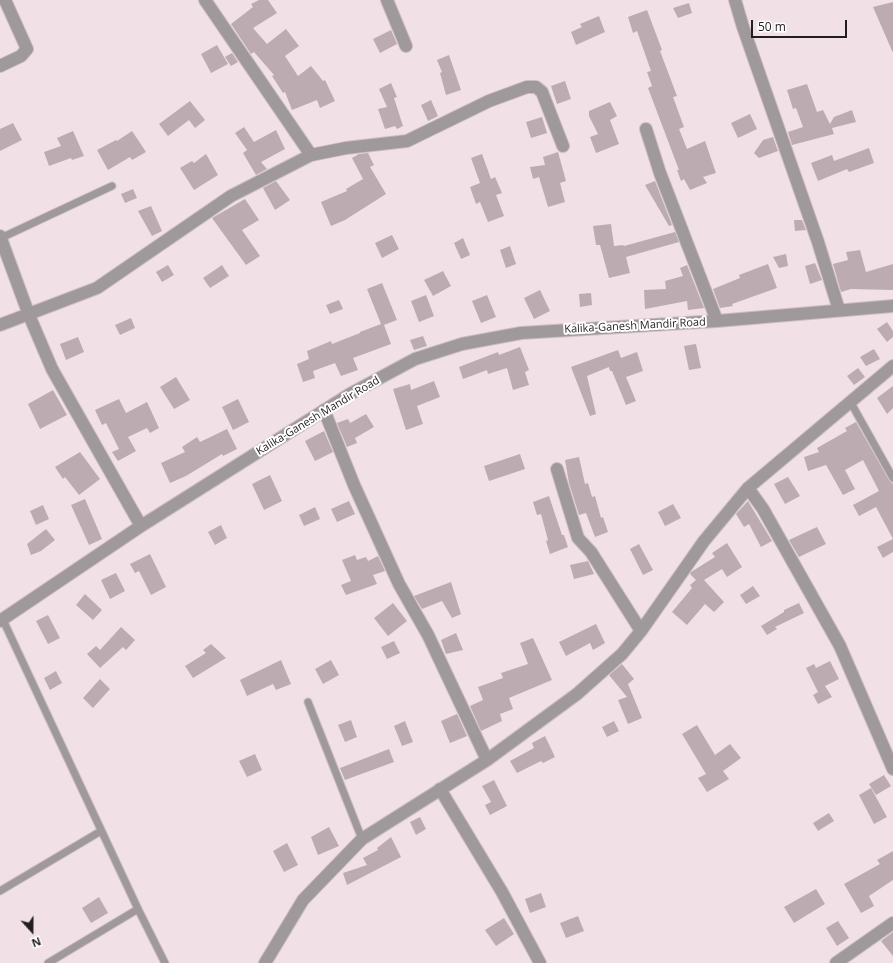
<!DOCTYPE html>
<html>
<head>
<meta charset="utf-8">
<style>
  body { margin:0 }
  #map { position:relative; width:893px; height:963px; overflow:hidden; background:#f1e1e6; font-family:"Open Sans",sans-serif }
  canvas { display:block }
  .north { position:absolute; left:12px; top:911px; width:40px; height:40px; -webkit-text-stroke:3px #fff; paint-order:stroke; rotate:159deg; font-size:11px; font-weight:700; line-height:16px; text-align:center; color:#231d1e }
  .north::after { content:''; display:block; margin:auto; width:14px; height:18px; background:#231d1e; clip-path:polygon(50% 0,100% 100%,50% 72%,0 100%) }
  .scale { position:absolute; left:751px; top:20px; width:96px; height:18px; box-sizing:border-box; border:2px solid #231d1e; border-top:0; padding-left:5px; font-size:12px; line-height:14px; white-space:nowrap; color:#231d1e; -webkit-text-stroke:3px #fff; paint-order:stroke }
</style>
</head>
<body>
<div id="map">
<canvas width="893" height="963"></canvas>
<div class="north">N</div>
<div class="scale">50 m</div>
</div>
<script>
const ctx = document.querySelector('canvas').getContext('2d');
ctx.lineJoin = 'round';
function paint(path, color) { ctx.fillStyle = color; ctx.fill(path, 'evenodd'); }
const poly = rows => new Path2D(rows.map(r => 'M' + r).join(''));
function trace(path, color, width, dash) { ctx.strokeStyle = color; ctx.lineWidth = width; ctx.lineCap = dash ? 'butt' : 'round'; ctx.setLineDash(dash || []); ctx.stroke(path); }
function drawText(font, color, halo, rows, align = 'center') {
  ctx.font = font + ' "Open Sans",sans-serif'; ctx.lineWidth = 4; ctx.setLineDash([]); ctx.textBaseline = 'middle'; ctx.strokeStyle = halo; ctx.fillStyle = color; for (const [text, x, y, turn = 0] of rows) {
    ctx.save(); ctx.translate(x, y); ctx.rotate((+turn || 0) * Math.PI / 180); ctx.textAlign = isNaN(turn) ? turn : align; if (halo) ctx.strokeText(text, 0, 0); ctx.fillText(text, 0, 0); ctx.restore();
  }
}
paint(poly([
  [259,0,268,0,277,13,253,28,267,44,286,29,299,46,285,56,298,76,311,66,323,81,325,80,335,101,320,108,317,100,292,110,285,92,283,93,272,76,274,75,254,52,251,54,231,24,253,7,251,4],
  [893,2,893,53,873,7],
  [689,3,692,13,678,18,673,8],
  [647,10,662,50,660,51,677,96,673,97,684,127,679,129,687,149,705,141,716,173,703,177,707,183,690,190,684,179,681,181,677,170,679,170,648,88,652,86,647,72,651,71,637,31,633,33,628,17],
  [599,16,605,32,576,45,571,32,582,27,580,24],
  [391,30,397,44,380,53,373,39],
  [217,45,228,64,211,73,201,54],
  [232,53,238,62,231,66,225,57],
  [449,55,461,90,446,95,440,73,442,72,437,60],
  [565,81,571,99,557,104,551,86],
  [391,83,397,97,394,98,403,126,397,129,395,126,385,129,378,109,387,107,379,89],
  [807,84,817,112,823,110,830,124,834,117,852,110,856,122,832,128,834,134,792,145,788,132,803,127,796,108,793,109,787,90],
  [431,100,438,116,428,121,421,105],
  [190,101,205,120,195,128,189,120,168,136,159,124],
  [610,102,617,116,610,120,619,144,596,153,590,137,598,134,589,116,589,111],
  [750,114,757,129,738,138,731,123],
  [542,117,547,133,531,138,526,122],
  [13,123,22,140,0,151,0,129],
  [244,127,254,142,276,130,285,149,261,162,267,169,256,175,243,153,247,150,235,133],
  [73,131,84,156,72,160,71,158,49,166,44,152,61,146,57,138],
  [132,131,146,152,132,160,130,157,108,170,97,150,116,140,117,141],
  [773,137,778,151,759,158,754,153,763,140],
  [869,148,874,163,849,172,847,169,818,181,811,163,832,155,834,161],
  [558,152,566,181,560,183,565,202,548,207,539,177,533,179,530,167,545,165,543,157],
  [368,153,374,165,370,167,386,194,345,220,331,226,321,202,347,191,346,189,363,179,352,158,359,154],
  [206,154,218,175,194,190,180,168,192,161,194,163],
  [482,154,491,179,495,177,502,193,496,195,504,216,488,222,480,202,476,204,470,187,480,183,471,158],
  [276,181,290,200,275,210,263,188],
  [655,181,672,225,669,226,645,185],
  [133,189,137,198,125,203,121,194],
  [245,199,259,220,242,230,260,256,246,265,212,218],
  [151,206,162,231,152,236,138,211],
  [794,220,802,220,806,230,795,231],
  [611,224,614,246,623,245,624,246,675,232,679,242,626,257,630,273,609,278,600,245,596,245,593,226],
  [392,235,399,249,382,258,375,243],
  [463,238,470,255,461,259,454,243],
  [510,246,516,264,506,268,500,250],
  [860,250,866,272,893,264,893,290,851,289,841,292,833,264,848,260,846,252],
  [786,254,788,266,779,268,773,257],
  [815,263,822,280,810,284,805,266],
  [768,264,777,288,732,304,733,306,720,308,713,289,740,278,739,275],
  [168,265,174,275,162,282,156,272],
  [222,265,229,276,210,288,203,278],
  [687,265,704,308,688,310,687,301,645,309,644,290,666,289,665,281,683,276,680,268],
  [443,271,451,286,433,296,424,280],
  [382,283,397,320,384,325,391,344,353,358,358,370,341,376,335,363,313,371,315,378,303,382,297,364,309,359,307,351,331,341,332,344,360,333,360,332,381,324,367,289],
  [540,290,550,311,534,319,524,298],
  [591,293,592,305,580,307,579,294],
  [426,295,434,316,419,322,411,301],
  [487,295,496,317,481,323,472,301],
  [339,300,343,309,330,314,326,305],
  [131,318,135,328,120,335,115,325],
  [887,322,893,331,893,337,887,342,877,329],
  [423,336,427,346,414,350,410,340],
  [78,337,84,352,66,360,60,344],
  [696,344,701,368,689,370,684,346],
  [520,347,529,370,525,372,529,385,513,390,507,368,488,374,487,370,463,379,459,367,498,352,499,355],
  [874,349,880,359,866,366,860,357],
  [618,350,621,358,637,352,643,371,626,377,636,401,626,405,612,371,610,371,609,367,587,376,596,414,590,416,571,367],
  [858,368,865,377,854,385,847,376],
  [176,377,190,400,174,409,160,387],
  [434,381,440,397,417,406,423,424,406,430,393,389,410,384,411,390],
  [893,386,893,408,887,414,877,398],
  [53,390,67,415,40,429,28,404],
  [119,399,126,413,147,402,159,428,150,433,147,428,128,437,136,451,118,461,112,452,119,449,106,423,102,425,95,410],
  [238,399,249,422,233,430,222,407],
  [366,414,374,427,355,438,357,443,347,447,337,423,348,419,350,423],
  [856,422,889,480,893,484,893,539,876,507,859,516,853,505,879,491,863,460,845,470,855,489,843,495,826,465,808,471,804,457,819,452,817,448,847,431,845,428],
  [227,429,237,449,223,456,222,454,186,476,170,483,161,463,185,452,182,447,197,437,200,442],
  [324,431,333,452,315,461,305,441],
  [80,452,100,479,79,495,65,477,63,479,55,467],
  [520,454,525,469,489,481,484,466],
  [579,457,585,484,588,483,592,497,595,496,601,518,603,517,608,532,595,537,586,513,579,515,569,483,565,460],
  [270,475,282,501,264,510,252,484],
  [788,477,800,496,785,504,774,484],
  [549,496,562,535,564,535,568,547,550,554,546,541,548,540,541,514,537,515,533,502],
  [85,499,102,539,89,545,71,505],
  [349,501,355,514,337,522,331,509],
  [748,501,772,541,761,547,749,524,744,527,736,514],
  [673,504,681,518,665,526,658,512],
  [43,505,49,519,36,525,30,511],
  [315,507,320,519,304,526,299,515],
  [221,525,227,538,215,545,208,532],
  [817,527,826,544,799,557,789,540],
  [46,529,55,540,41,551,31,555,27,544],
  [893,539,893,552,883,558,877,547],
  [727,543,742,567,727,577,722,569,704,580,724,602,714,612,705,604,687,625,672,612,692,588,690,585,696,580,690,574,691,572,715,557,712,553],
  [639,544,653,570,643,575,630,549],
  [150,554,166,587,151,595,139,571,135,573,130,564],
  [355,555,357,560,366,557,368,561,378,556,385,571,373,575,377,584,346,595,341,585,351,581,342,560],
  [588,561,594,574,574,579,570,565],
  [116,573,125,591,110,599,101,580],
  [451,582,461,614,452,618,442,601,422,609,414,596],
  [753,586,760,596,746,604,740,595],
  [85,594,102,610,93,620,76,605],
  [393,603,407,621,388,636,374,618],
  [799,603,804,613,775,627,777,629,767,635,761,626,784,612,784,610],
  [48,615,60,638,48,644,36,621],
  [596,624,605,643,593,650,590,643,566,656,559,642],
  [121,627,135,640,126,650,123,647,100,668,87,654,96,646,100,650],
  [456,633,463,650,446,654,441,640],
  [533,638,552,680,509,698,513,709,500,714,502,721,481,731,470,706,483,700,478,687,503,678,501,673,528,664,520,643],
  [394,641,400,653,387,659,381,647],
  [211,644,226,658,193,678,185,666,206,653,203,650],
  [281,660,291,684,276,690,273,684,247,696,240,680],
  [331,660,339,675,323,684,315,669],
  [830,661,839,679,825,686,832,697,818,704,813,695,818,692,806,668,814,664,816,668],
  [622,664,634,679,628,684,642,718,628,724,618,700,627,697,609,675],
  [56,671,62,683,50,690,44,678],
  [100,679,110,689,93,708,83,698],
  [457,714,467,736,450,743,441,721],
  [351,720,357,737,345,742,338,725],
  [405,721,413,742,402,746,394,726],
  [614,721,619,731,607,737,602,727],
  [697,725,715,755,730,744,741,758,723,771,729,779,707,792,698,778,706,774,682,734],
  [545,736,555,757,543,763,541,761,517,773,510,761,534,748,532,743],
  [389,749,394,762,345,780,340,768],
  [255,754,262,770,247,777,239,761],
  [884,775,891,786,876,795,869,784],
  [494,780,507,806,490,815,485,805,491,802,482,786],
  [871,788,887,817,874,824,859,795],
  [829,813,834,821,818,831,813,823],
  [420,817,426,829,416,835,410,822],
  [329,827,339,846,318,855,311,837],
  [391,837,401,857,347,885,343,873,367,865,363,858,378,850,377,848],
  [287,843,298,865,284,872,273,851],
  [893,851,893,880,869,896,874,906,861,913,844,884,880,864,877,860],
  [816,889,825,904,794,923,784,907],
  [541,893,546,907,530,913,525,899],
  [99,897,108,913,91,923,82,908],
  [578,916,584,931,566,938,560,923],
  [504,918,514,934,496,946,485,930],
  [838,921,849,938,837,946,826,928],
  [893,932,893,956,881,941]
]), '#bcacb1');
const lane = poly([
  [1,238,112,186],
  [851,403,893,478],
  [3,620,138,909,165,963],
  [308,702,362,839],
  [0,891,101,831],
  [48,963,138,909]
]);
const street = poly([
  [205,0,311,155],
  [387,0,406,46],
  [735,0,743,27,818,242,839,310],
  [0,66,21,56,27,49,5,0],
  [646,129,660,173,717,321],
  [0,236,29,315,52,369,141,526],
  [0,325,97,288,231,196,311,155,346,148,407,141,489,101,527,87,536,87,542,92,563,146],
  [324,410,354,485,399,584,428,635,487,760],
  [557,469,578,538,591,552,641,631],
  [748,488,763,509,840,646,893,769],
  [0,621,141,526,350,394,415,359,462,344,521,333,717,321,893,306],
  [440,789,502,892,540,963],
  [265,963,303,900,362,839,487,760,577,694,622,654,641,631,704,541,748,488,893,366],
  [836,963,893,923]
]);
trace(lane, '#ccbec2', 9);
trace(street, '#ccbec2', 14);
trace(lane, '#a0999b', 7);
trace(street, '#a0999b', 12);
drawText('11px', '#231d1e', '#fff', [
  ["Kalika-Ganesh Mandir Road",635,326,-3],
  ["Kalika-Ganesh Mandir Road",318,416,-31]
]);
</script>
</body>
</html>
